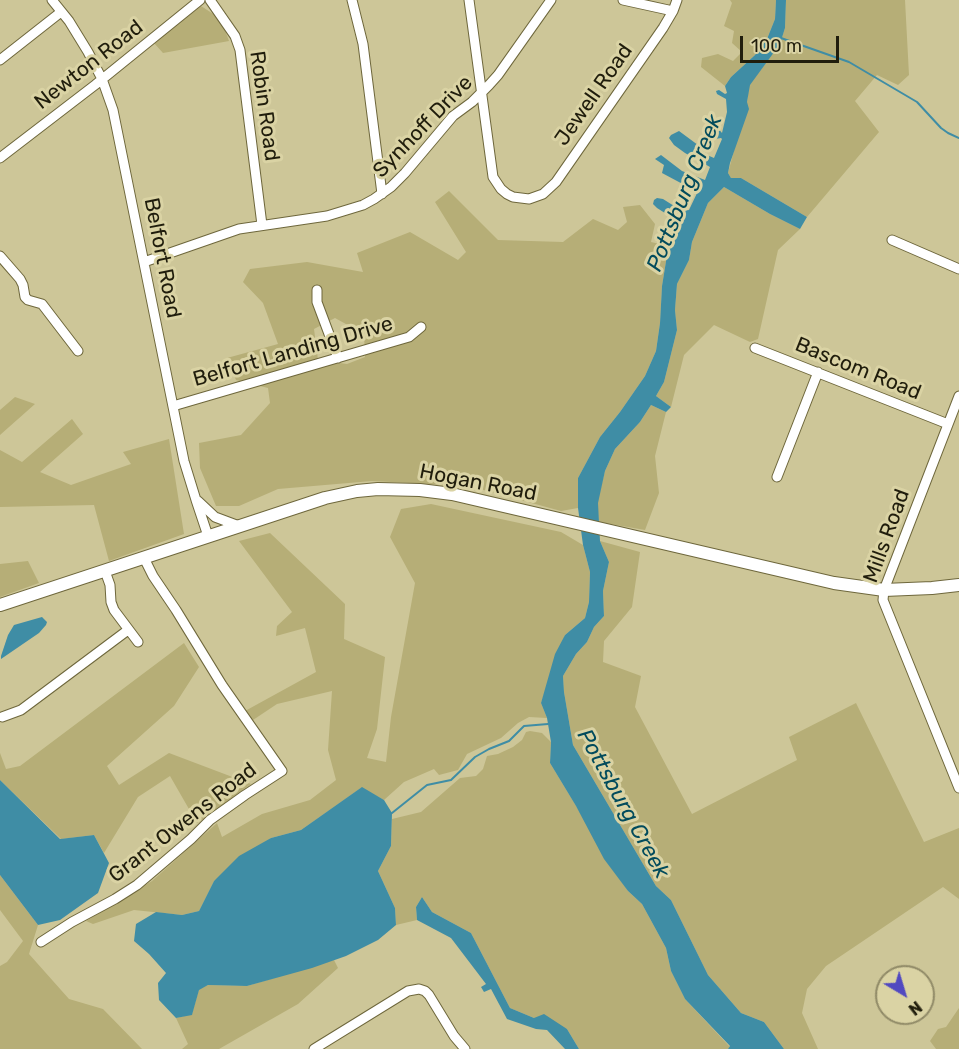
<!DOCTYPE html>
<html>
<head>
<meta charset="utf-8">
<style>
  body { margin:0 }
  #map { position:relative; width:959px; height:1049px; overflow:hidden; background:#cdc698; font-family:Rubik,sans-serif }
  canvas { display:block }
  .north { position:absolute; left:875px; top:965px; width:60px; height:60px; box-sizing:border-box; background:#dad3a4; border:2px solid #908a67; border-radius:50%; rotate:142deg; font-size:16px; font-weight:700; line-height:24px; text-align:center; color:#201d0c }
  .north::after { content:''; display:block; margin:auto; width:21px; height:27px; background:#5149c0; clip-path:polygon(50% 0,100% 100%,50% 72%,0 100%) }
  .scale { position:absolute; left:740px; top:36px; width:99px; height:27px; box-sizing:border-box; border:3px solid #201d0c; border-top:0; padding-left:8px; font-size:18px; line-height:21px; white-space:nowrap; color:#201d0c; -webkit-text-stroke:4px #dad3a4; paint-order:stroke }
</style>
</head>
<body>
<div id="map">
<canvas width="959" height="1049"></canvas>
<div class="north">N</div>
<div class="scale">100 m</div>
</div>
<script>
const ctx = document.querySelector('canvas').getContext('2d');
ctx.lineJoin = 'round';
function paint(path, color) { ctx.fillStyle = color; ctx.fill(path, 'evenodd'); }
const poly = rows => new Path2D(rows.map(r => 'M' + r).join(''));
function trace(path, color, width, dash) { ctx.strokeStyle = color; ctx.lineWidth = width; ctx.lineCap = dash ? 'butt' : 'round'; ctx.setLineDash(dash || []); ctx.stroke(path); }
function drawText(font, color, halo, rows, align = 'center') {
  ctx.font = font + ' Rubik,sans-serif'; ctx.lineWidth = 6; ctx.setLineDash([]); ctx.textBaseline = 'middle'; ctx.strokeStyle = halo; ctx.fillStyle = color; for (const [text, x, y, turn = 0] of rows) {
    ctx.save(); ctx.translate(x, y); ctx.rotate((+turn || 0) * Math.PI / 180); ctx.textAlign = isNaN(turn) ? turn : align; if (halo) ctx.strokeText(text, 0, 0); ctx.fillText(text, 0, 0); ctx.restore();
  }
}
paint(poly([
  [730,0,776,0,775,19,767,39,755,55,731,77,725,86,701,67,702,58,718,54,733,61,742,52,732,43,734,31,724,26,732,3],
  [786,0,905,0,909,75,898,85,877,75,855,101,879,132,807,217,741,178,731,178,728,173,747,102,749,85,780,43,785,28],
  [201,6,221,19,229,41,163,53,154,43],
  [724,187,770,214,800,229,778,250,758,339,750,342,714,325,684,355,671,407,656,396,664,382,677,330,675,310,677,284,689,260,692,242,708,203],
  [449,191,498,240,563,242,593,219,618,230,627,222,623,207,640,205,655,224,651,242,664,245,668,249,662,286,660,323,656,351,645,376,620,412,600,437,578,478,578,508,561,511,469,486,372,481,278,489,239,506,216,506,200,468,199,443,241,435,270,403,268,388,236,380,227,358,278,344,263,303,243,282,250,269,307,262,363,272,357,253,410,232,458,260,466,252,435,202],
  [335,318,364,334,365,357,347,364,318,360,314,329],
  [15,397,35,404,0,435,0,410],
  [651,405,666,412,655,456,659,493,645,530,599,522,597,503,605,471,615,449,640,422],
  [72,419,83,434,40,472,71,485,131,464,123,452,169,439,184,534,109,561,94,505,0,507,0,450,22,462],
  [431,504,561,532,583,545,590,572,589,602,585,618,565,635,541,703,547,718,529,717,518,723,501,738,467,754,458,770,439,775,434,769,404,782,384,800,361,788,301,830,271,838,214,881,199,911,182,915,134,910,93,924,86,921,152,881,217,823,222,837,262,814,310,800,336,780,328,750,332,691,277,704,253,720,245,711,316,672,305,628,276,636,277,626,292,612,239,541,270,533,345,604,344,639,385,657,377,729,367,758,386,762,391,717,415,583,390,537,401,509],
  [600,541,640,552,632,607,604,641,603,662,641,676,635,707,692,814,797,760,789,737,856,703,924,842,959,828,959,899,943,887,826,966,807,989,802,1013,818,1049,784,1049,764,1022,741,1013,708,975,671,900,656,886,573,745,564,692,563,676,576,654,587,642,594,627,604,616,603,591,609,562],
  [28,561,39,583,0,597,0,564],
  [184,643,199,667,174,706,107,766,119,785,169,753,251,784,197,823,170,776,138,797,104,853,94,835,61,839,0,780,0,753,6,769,20,766],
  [530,731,542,733,551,742,550,763,628,891,642,904,666,948,671,971,685,999,730,1047,728,1049,579,1049,567,1029,534,1018,510,1008,471,933,432,912,422,897,416,907,417,920,396,925,395,908,378,871,391,846,392,819,421,812,460,778,476,776,483,769,487,756,498,754,513,747,522,740,526,732],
  [0,875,38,925,29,954,69,999,103,1009,142,1049,0,1049,0,966,7,962,23,941,0,910],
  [334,960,338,968,298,1004,219,1049,182,1049,188,1044,176,1018,192,1014,199,989,208,985,247,986],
  [959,1008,959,1049,936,1049,930,1041,938,1029,946,1027]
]), '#b6ae77');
paint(poly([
  [776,0,786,0,785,28,780,44,750,85,747,102,749,109,730,163,728,173,731,178,741,178,807,217,800,229,770,214,724,187,708,203,692,242,689,260,677,284,675,310,677,330,664,382,656,396,671,407,666,412,651,405,640,422,615,449,605,471,598,503,600,541,609,562,603,591,604,616,594,627,587,642,576,654,563,676,564,692,573,745,656,886,671,900,708,975,741,1013,764,1022,784,1049,728,1049,730,1046,685,999,671,971,666,948,642,904,628,891,604,859,576,806,550,763,551,742,547,718,541,703,555,654,565,635,585,618,589,602,590,572,583,545,578,508,578,478,600,437,620,412,645,376,656,351,660,323,662,286,668,249,679,225,676,220,657,208,653,204,654,200,657,198,663,199,682,211,689,210,698,191,697,189,692,189,662,173,664,165,655,159,661,155,682,171,705,180,710,167,685,153,674,145,669,138,671,135,679,131,702,148,707,155,714,158,722,139,721,138,715,139,711,137,707,132,708,127,713,125,716,126,722,133,727,112,726,99,717,94,716,91,719,90,725,94,727,93,725,86,731,77,755,55,767,39,775,19],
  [42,617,47,622,46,625,39,633,1,659,1,656,8,635,14,625],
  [0,780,60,839,94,835,109,863,98,893,60,920,38,925,0,875],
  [362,787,384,800,392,813,391,846,378,871,395,908,396,925,378,940,346,956,312,968,247,986,208,985,199,990,192,1015,176,1018,159,1000,158,983,166,973,149,954,134,941,136,924,156,912,182,915,199,911,214,881,239,856,271,838,301,830],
  [422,897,432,912,471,933,510,1008,534,1018,544,1014,567,1029,579,1049,565,1049,547,1030,536,1029,507,1019,491,989,484,992,481,987,486,984,451,938,417,920,416,907]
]), '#3f8da5');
trace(poly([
  [781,38,849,62,917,102,941,128,948,133,959,138],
  [392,813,427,785,451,780,475,757,489,749,509,741,524,726,548,724]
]), '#3f8da5', 2);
const minor = poly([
  [52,0,69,21,88,52,102,79,113,110,184,461,196,500,208,536],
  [210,0,235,36,240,50,262,225],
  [352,0,363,44,382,194],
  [469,0,493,177,501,189,507,194,513,197,529,199,543,194,556,182,663,28,673,11,677,0],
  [623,0,673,11],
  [0,60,61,12],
  [0,158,95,85,200,0],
  [892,240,959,269],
  [0,256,20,279,23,285,25,297,28,300,42,304,78,351],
  [144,262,239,229,327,216,363,205,374,199,391,187,405,173,453,116,472,102,489,85,498,75,551,0],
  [317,290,317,302,338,358],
  [755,348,948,424],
  [959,396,884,590,883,600,959,788],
  [173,406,409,337,421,327],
  [777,477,818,372],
  [198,501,215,517,239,526],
  [105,571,110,585,111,602,114,610,138,642],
  [2,717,21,710,128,630],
  [41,942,72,922,115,899,137,885,191,839,210,820,245,795,282,771,222,685,176,610,153,576,144,558],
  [314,1049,408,991,419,989,425,991,429,995,454,1036,465,1049]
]);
const major = poly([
  [0,605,325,498,357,491,378,489,420,490,452,494,834,583,884,590,932,588,959,585]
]);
trace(minor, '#6e673c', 11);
trace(major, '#6e673c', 14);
trace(minor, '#fff', 9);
trace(major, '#fff', 12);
drawText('21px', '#201d0c', '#dad3a4', [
  ["Newton Road",89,65,-38],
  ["Jewell Road",594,95,-55],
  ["Robin Road",264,106,82],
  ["Synhoff Drive",423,127,-46],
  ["Belfort Road",162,258,79],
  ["Belfort Landing Drive",293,352,-16],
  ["Bascom Road",858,369,22],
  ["Hogan Road",478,483,11],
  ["Mills Road",887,536,-70],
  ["Grant Owens Road",183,823,-38]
]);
drawText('italic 22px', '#024b5c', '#dad3a4', [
  ["Pottsburg Creek",685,193,-68],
  ["Pottsburg Creek",623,804,61]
]);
</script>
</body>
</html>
